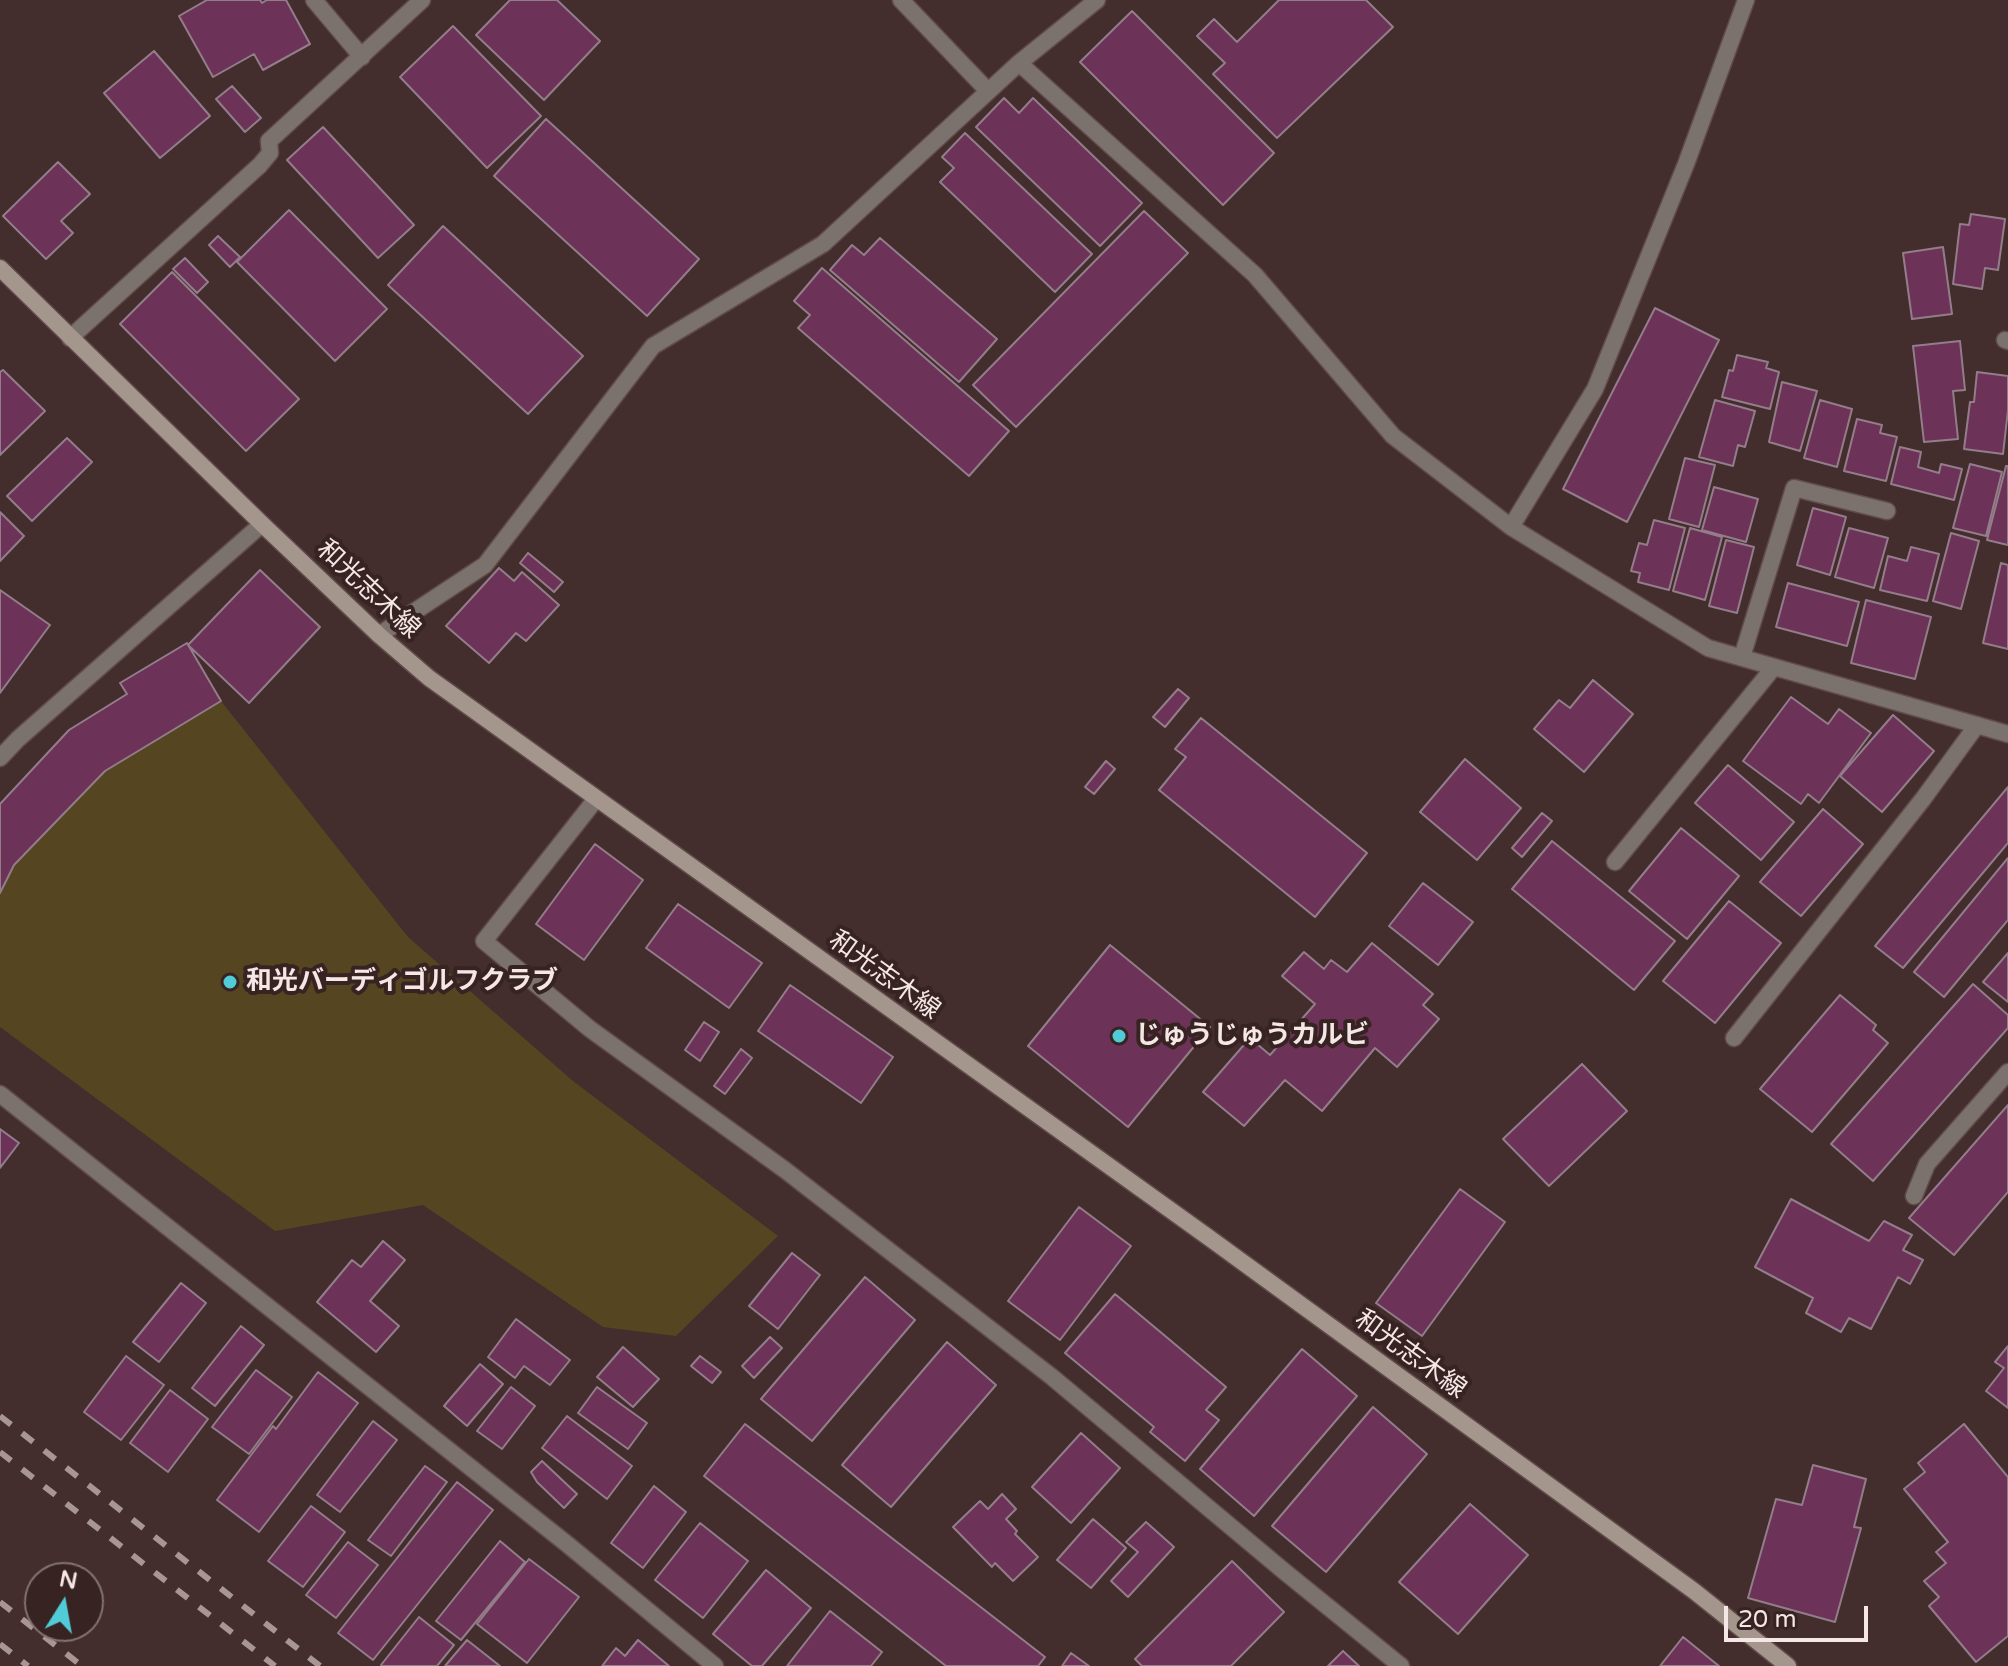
<!DOCTYPE html>
<html>
<head>
<meta charset="utf-8">
<style>
  body { margin:0 }
  #map { position:relative; width:2008px; height:1666px; overflow:hidden; background:#432d2d; font-family:"Varela Round",sans-serif }
  canvas { display:block }
  .north { position:absolute; left:24px; top:1562px; width:80px; height:80px; box-sizing:border-box; background:#382323; border:2px solid #847171; border-radius:50%; rotate:11deg; font-size:22px; font-weight:700; line-height:32px; text-align:center; color:#f6e7e7 }
  .north::after { content:''; display:block; margin:auto; width:28px; height:36px; background:#52cbd8; clip-path:polygon(50% 0,100% 100%,50% 72%,0 100%) }
  .scale { position:absolute; left:1724px; top:1606px; width:144px; height:36px; box-sizing:border-box; border:4px solid #f6e7e7; border-top:0; padding-left:10px; font-size:24px; line-height:28px; white-space:nowrap; color:#f6e7e7; -webkit-text-stroke:6px #382323; paint-order:stroke }
</style>
</head>
<body>
<div id="map">
<canvas width="2008" height="1666"></canvas>
<div class="north">N</div>
<div class="scale">20 m</div>
</div>
<script>
const ctx = document.querySelector('canvas').getContext('2d');
ctx.lineJoin = 'round';
function paint(path, color) { ctx.fillStyle = color; ctx.fill(path, 'evenodd'); }
const poly = rows => new Path2D(rows.map(r => 'M' + r).join(''));
function trace(path, color, width, dash) { ctx.strokeStyle = color; ctx.lineWidth = width; ctx.lineCap = dash ? 'butt' : 'round'; ctx.setLineDash(dash || []); ctx.stroke(path); }
function drawText(font, color, halo, rows, align = 'center') {
  ctx.font = font + ' "Varela Round","Noto Sans JP",sans-serif'; ctx.lineWidth = 8; ctx.setLineDash([]); ctx.textBaseline = 'middle'; ctx.strokeStyle = halo; ctx.fillStyle = color; for (const [text, x, y, turn = 0] of rows) {
    ctx.save(); ctx.translate(x, y); ctx.rotate((+turn || 0) * Math.PI / 180); ctx.textAlign = isNaN(turn) ? turn : align; if (halo) ctx.strokeText(text, 0, 0); ctx.fillText(text, 0, 0); ctx.restore();
  }
}
paint(poly([
  [221,701,408,937,573,1081,778,1236,676,1336,603,1327,423,1205,275,1231,0,1027,0,893,14,865,105,771]
]), '#554621');
const building = poly([
  [207,0,260,0,262,3,267,0,286,0,310,44,263,70,254,54,213,77,179,16,207,0],
  [510,0,557,0,600,41,544,100,476,35,510,0],
  [1279,0,1366,0,1393,27,1277,138,1213,74,1225,63,1197,36,1214,19,1237,42,1279,0],
  [1132,11,1274,153,1223,205,1080,62,1132,11],
  [453,26,541,116,487,168,400,77,453,26],
  [154,51,210,116,160,158,104,93,154,51],
  [232,86,261,118,245,132,216,99,232,86],
  [1004,98,1019,113,1033,98,1142,203,1100,246,976,127,1004,98],
  [546,119,699,259,647,316,494,176,546,119],
  [323,127,414,225,378,258,287,160,323,127],
  [965,133,1092,254,1055,292,940,182,954,168,942,157,965,133],
  [58,162,90,194,61,221,73,233,46,259,3,216,58,162],
  [289,210,387,309,335,361,237,262,289,210],
  [1144,211,1188,253,1016,427,973,385,1144,211],
  [1971,214,2005,219,1998,270,1985,268,1982,289,1953,284,1960,224,1969,225,1971,214],
  [443,226,583,356,528,414,388,285,443,226],
  [218,236,240,257,230,267,209,245,218,236],
  [880,238,997,339,959,382,830,270,852,245,864,255,880,238],
  [1943,247,1952,314,1912,319,1903,253,1943,247],
  [185,258,208,282,197,293,173,269,185,258],
  [822,268,1009,431,969,476,798,328,810,315,794,301,822,268],
  [172,272,299,399,246,451,120,324,172,272],
  [1655,308,1719,340,1627,522,1563,489,1655,308],
  [1960,341,1965,390,1953,391,1958,439,1924,442,1913,346,1960,341],
  [1737,355,1768,362,1766,368,1779,372,1770,409,1722,397,1729,370,1733,371,1737,355],
  [3,370,45,411,0,455,0,372,3,370],
  [1977,372,2008,376,2008,410,2003,454,1964,449,1970,402,1974,402,1977,372],
  [1782,382,1817,391,1800,451,1769,442,1782,382],
  [1715,400,1755,411,1745,447,1738,445,1733,466,1699,457,1715,400],
  [1820,400,1852,409,1837,467,1804,458,1820,400],
  [1857,419,1882,425,1880,433,1897,437,1886,481,1844,471,1857,419],
  [67,438,92,462,32,521,7,496,67,438],
  [1900,447,1921,452,1918,467,1939,473,1941,464,1962,469,1954,500,1891,484,1900,447],
  [1685,458,1715,465,1699,527,1669,519,1685,458],
  [1970,464,2002,472,1986,536,1953,528,1970,464],
  [2006,466,2008,466,2008,545,1987,540,2006,466],
  [1714,487,1758,499,1746,542,1702,530,1714,487],
  [1813,508,1846,517,1830,575,1797,565,1813,508],
  [0,512,24,536,0,561,0,512],
  [1654,520,1685,528,1669,590,1638,582,1640,573,1631,571,1639,543,1647,545,1654,520],
  [1690,528,1722,537,1705,600,1673,591,1690,528],
  [1849,528,1888,538,1874,588,1835,577,1849,528],
  [1951,533,1979,541,1961,609,1933,601,1951,533],
  [1726,540,1754,547,1737,613,1709,606,1726,540],
  [1911,547,1939,554,1927,601,1880,590,1888,556,1907,561,1911,547],
  [528,553,563,582,554,592,520,563,528,553],
  [2001,563,2008,565,2008,649,1983,643,2001,563],
  [499,568,514,581,522,572,559,605,526,641,516,633,489,663,446,626,499,568],
  [260,570,320,627,249,703,188,645,260,570],
  [1788,583,1859,602,1847,646,1776,627,1788,583],
  [0,590,50,625,0,693,0,590],
  [1866,600,1931,617,1915,679,1851,663,1866,600],
  [187,643,221,701,105,771,14,865,0,893,0,804,69,730,127,694,120,683,187,643],
  [1593,680,1633,714,1584,772,1534,729,1559,700,1570,708,1593,680],
  [1178,689,1189,698,1165,727,1153,717,1178,689],
  [1791,697,1828,724,1839,709,1871,733,1819,803,1808,794,1801,804,1743,761,1791,697],
  [1893,715,1934,751,1882,812,1840,776,1893,715],
  [1201,718,1367,853,1315,917,1159,790,1186,757,1175,749,1201,718],
  [1465,759,1521,808,1477,860,1420,812,1465,759],
  [1106,761,1115,769,1094,794,1085,787,1106,761],
  [1728,765,1794,822,1761,860,1695,803,1728,765],
  [2008,787,2008,843,1903,968,1875,946,2008,787],
  [1823,809,1863,844,1801,916,1760,882,1823,809],
  [1542,813,1552,821,1522,857,1512,848,1542,813],
  [1681,828,1739,876,1687,939,1629,891,1681,828],
  [1552,841,1675,941,1634,990,1512,889,1552,841],
  [595,844,643,880,584,960,536,924,595,844],
  [2008,858,2008,920,1944,997,1914,972,2008,858],
  [1423,883,1473,922,1438,965,1389,926,1423,883],
  [1729,901,1781,943,1715,1023,1663,981,1729,901],
  [678,904,762,963,729,1008,646,948,678,904],
  [1372,943,1433,994,1423,1005,1439,1019,1397,1067,1375,1048,1322,1111,1285,1080,1244,1126,1203,1092,1250,1038,1270,1055,1315,1004,1282,976,1304,952,1324,969,1331,960,1347,972,1372,943],
  [1110,945,1210,1027,1128,1127,1028,1046,1110,945],
  [2008,953,2008,1002,1983,982,2008,953],
  [1973,984,2008,1015,2008,1028,1873,1181,1831,1144,1973,984],
  [790,985,893,1057,861,1103,758,1031,790,985],
  [1840,995,1876,1025,1873,1030,1888,1043,1812,1132,1760,1089,1840,995],
  [704,1022,719,1032,700,1061,685,1050,704,1022],
  [741,1049,752,1058,725,1094,714,1086,741,1049],
  [1582,1064,1627,1111,1549,1186,1503,1139,1582,1064],
  [2008,1105,2008,1192,1954,1255,1909,1218,2008,1105],
  [0,1129,19,1143,0,1168,0,1129],
  [1460,1189,1505,1222,1422,1336,1376,1303,1460,1189],
  [1791,1199,1869,1241,1884,1221,1912,1235,1903,1250,1923,1260,1910,1284,1898,1277,1871,1329,1849,1318,1841,1332,1806,1313,1813,1298,1755,1267,1791,1199],
  [1079,1207,1131,1246,1060,1340,1008,1301,1079,1207],
  [383,1241,405,1260,370,1301,399,1326,376,1352,317,1302,352,1260,361,1267,383,1241],
  [792,1253,820,1275,778,1329,749,1306,792,1253],
  [865,1277,915,1320,812,1441,761,1399,865,1277],
  [181,1283,206,1303,159,1362,133,1342,181,1283],
  [1115,1294,1226,1387,1206,1410,1219,1420,1185,1461,1150,1432,1154,1427,1065,1353,1115,1294],
  [516,1319,570,1360,550,1385,524,1366,515,1378,488,1357,516,1319],
  [241,1326,264,1345,215,1406,192,1388,241,1326],
  [770,1337,782,1348,754,1378,742,1366,770,1337],
  [947,1342,996,1385,891,1507,842,1465,947,1342],
  [2008,1346,2008,1408,1986,1391,2004,1368,1995,1362,2008,1346],
  [623,1347,659,1379,633,1407,597,1377,623,1347],
  [1302,1349,1357,1396,1254,1516,1200,1469,1302,1349],
  [126,1356,164,1385,121,1440,84,1412,126,1356],
  [700,1356,721,1372,712,1383,691,1366,700,1356],
  [480,1364,503,1384,467,1426,444,1406,480,1364],
  [256,1370,292,1397,249,1454,212,1427,256,1370],
  [318,1372,358,1403,259,1532,217,1500,273,1426,276,1429,318,1372],
  [511,1387,535,1406,502,1449,477,1431,511,1387],
  [597,1387,647,1423,628,1449,578,1413,597,1387],
  [170,1390,208,1419,168,1472,130,1443,170,1390],
  [1373,1407,1427,1454,1326,1572,1272,1526,1373,1407],
  [567,1416,632,1466,607,1499,542,1448,567,1416],
  [373,1421,397,1440,340,1512,317,1495,373,1421],
  [745,1424,1045,1657,1038,1666,946,1666,704,1476,745,1424],
  [1964,1424,2008,1477,2008,1636,1976,1662,1929,1606,1939,1597,1924,1581,1946,1563,1936,1552,1948,1542,1904,1489,1925,1472,1918,1463,1964,1424],
  [1081,1433,1120,1468,1071,1523,1032,1487,1081,1433],
  [542,1461,577,1494,564,1508,537,1482,531,1472,542,1461],
  [1813,1465,1866,1479,1854,1527,1861,1528,1835,1622,1748,1598,1776,1499,1802,1505,1813,1465],
  [425,1466,447,1482,391,1556,368,1540,425,1466],
  [457,1482,493,1510,373,1660,338,1633,457,1482],
  [654,1486,686,1512,643,1568,611,1543,654,1486],
  [1002,1494,1016,1509,1006,1519,1017,1531,1015,1534,1038,1557,1013,1581,995,1563,992,1567,953,1527,980,1501,988,1509,1002,1494],
  [1470,1504,1528,1555,1458,1634,1399,1582,1470,1504],
  [311,1506,345,1532,303,1587,268,1561,311,1506],
  [1093,1519,1126,1548,1091,1588,1057,1560,1093,1519],
  [1146,1522,1174,1547,1128,1597,1111,1581,1138,1552,1126,1542,1146,1522],
  [700,1523,748,1561,703,1618,655,1580,700,1523],
  [500,1541,525,1562,461,1640,436,1621,500,1541],
  [348,1542,378,1565,336,1618,306,1595,348,1542],
  [529,1559,579,1597,527,1663,477,1624,529,1559],
  [1232,1561,1284,1612,1231,1666,1142,1666,1135,1659,1232,1561],
  [766,1570,811,1608,762,1666,752,1666,713,1634,766,1570],
  [830,1611,882,1652,871,1666,787,1666,830,1611],
  [419,1617,454,1645,437,1666,382,1666,381,1665,419,1617],
  [1683,1637,1719,1666,1660,1666,1683,1637],
  [467,1640,500,1666,445,1666,467,1640],
  [638,1640,669,1666,602,1666,616,1648,625,1656,638,1640],
  [1343,1651,1359,1666,1328,1666,1343,1651],
  [1071,1653,1089,1666,1062,1666,1071,1653]
]);
paint(building, '#6c3257');
trace(building, '#937d8a', 2);
const lane = poly([
  [70,338,260,165,270,153,269,141],
  [1742,657,1794,488,1887,511],
  [1615,862,1774,667],
  [1734,1038,1923,799,1977,725],
  [1914,1196,1927,1164,2008,1072]
]);
const street = poly([
  [314,0,362,57],
  [901,0,988,91],
  [1019,63,1255,275,1393,436,1511,527,1708,648,2008,734],
  [269,141,422,0],
  [2005,340,2008,341],
  [1511,527,1595,389,1686,164,1746,0],
  [379,635,485,565,653,346,823,244,1019,63,1097,0],
  [0,758,18,739,262,524],
  [596,799,484,941,590,1029,785,1170,1052,1377,1285,1572,1401,1666],
  [0,1094,567,1544,715,1666]
]);
const secondary = poly([
  [0,268,262,524,379,635,429,678,1208,1237,1694,1591,1788,1666]
]);
trace(lane, '#604b4b', 19);
trace(street, '#604b4b', 19);
trace(secondary, '#604b4b', 19);
trace(lane, '#7c726d', 16);
trace(street, '#7c726d', 16);
trace(secondary, '#a5968d', 16);
trace(poly([
  [0,1416,320,1666],
  [0,1452,275,1666],
  [0,1602,82,1666],
  [0,1644,28,1666]
]), '#a89696', 6, [14, 14]);
for (const [x, y, r, color] of [
  [230,982,8,"#52cbd8"],
  [1119,1036,8,"#52cbd8"]
]) { const dot = new Path2D(); dot.arc(x, y, r, 0, 2 * Math.PI); ctx.fillStyle = color; ctx.fill(dot); trace(dot, '#382323', 3); }
drawText('26px', '#f6e7e7', '#382323', [
  ["和光志木線",368,590,43],
  ["和光志木線",884,976,36],
  ["和光志木線",1410,1355,36]
]);
drawText('bold 26px', '#f6e7e7', '#382323', [
  ["和光バーディゴルフクラブ",246,982],
  ["じゅうじゅうカルビ",1135,1036]
], 'left');
</script>
</body>
</html>
